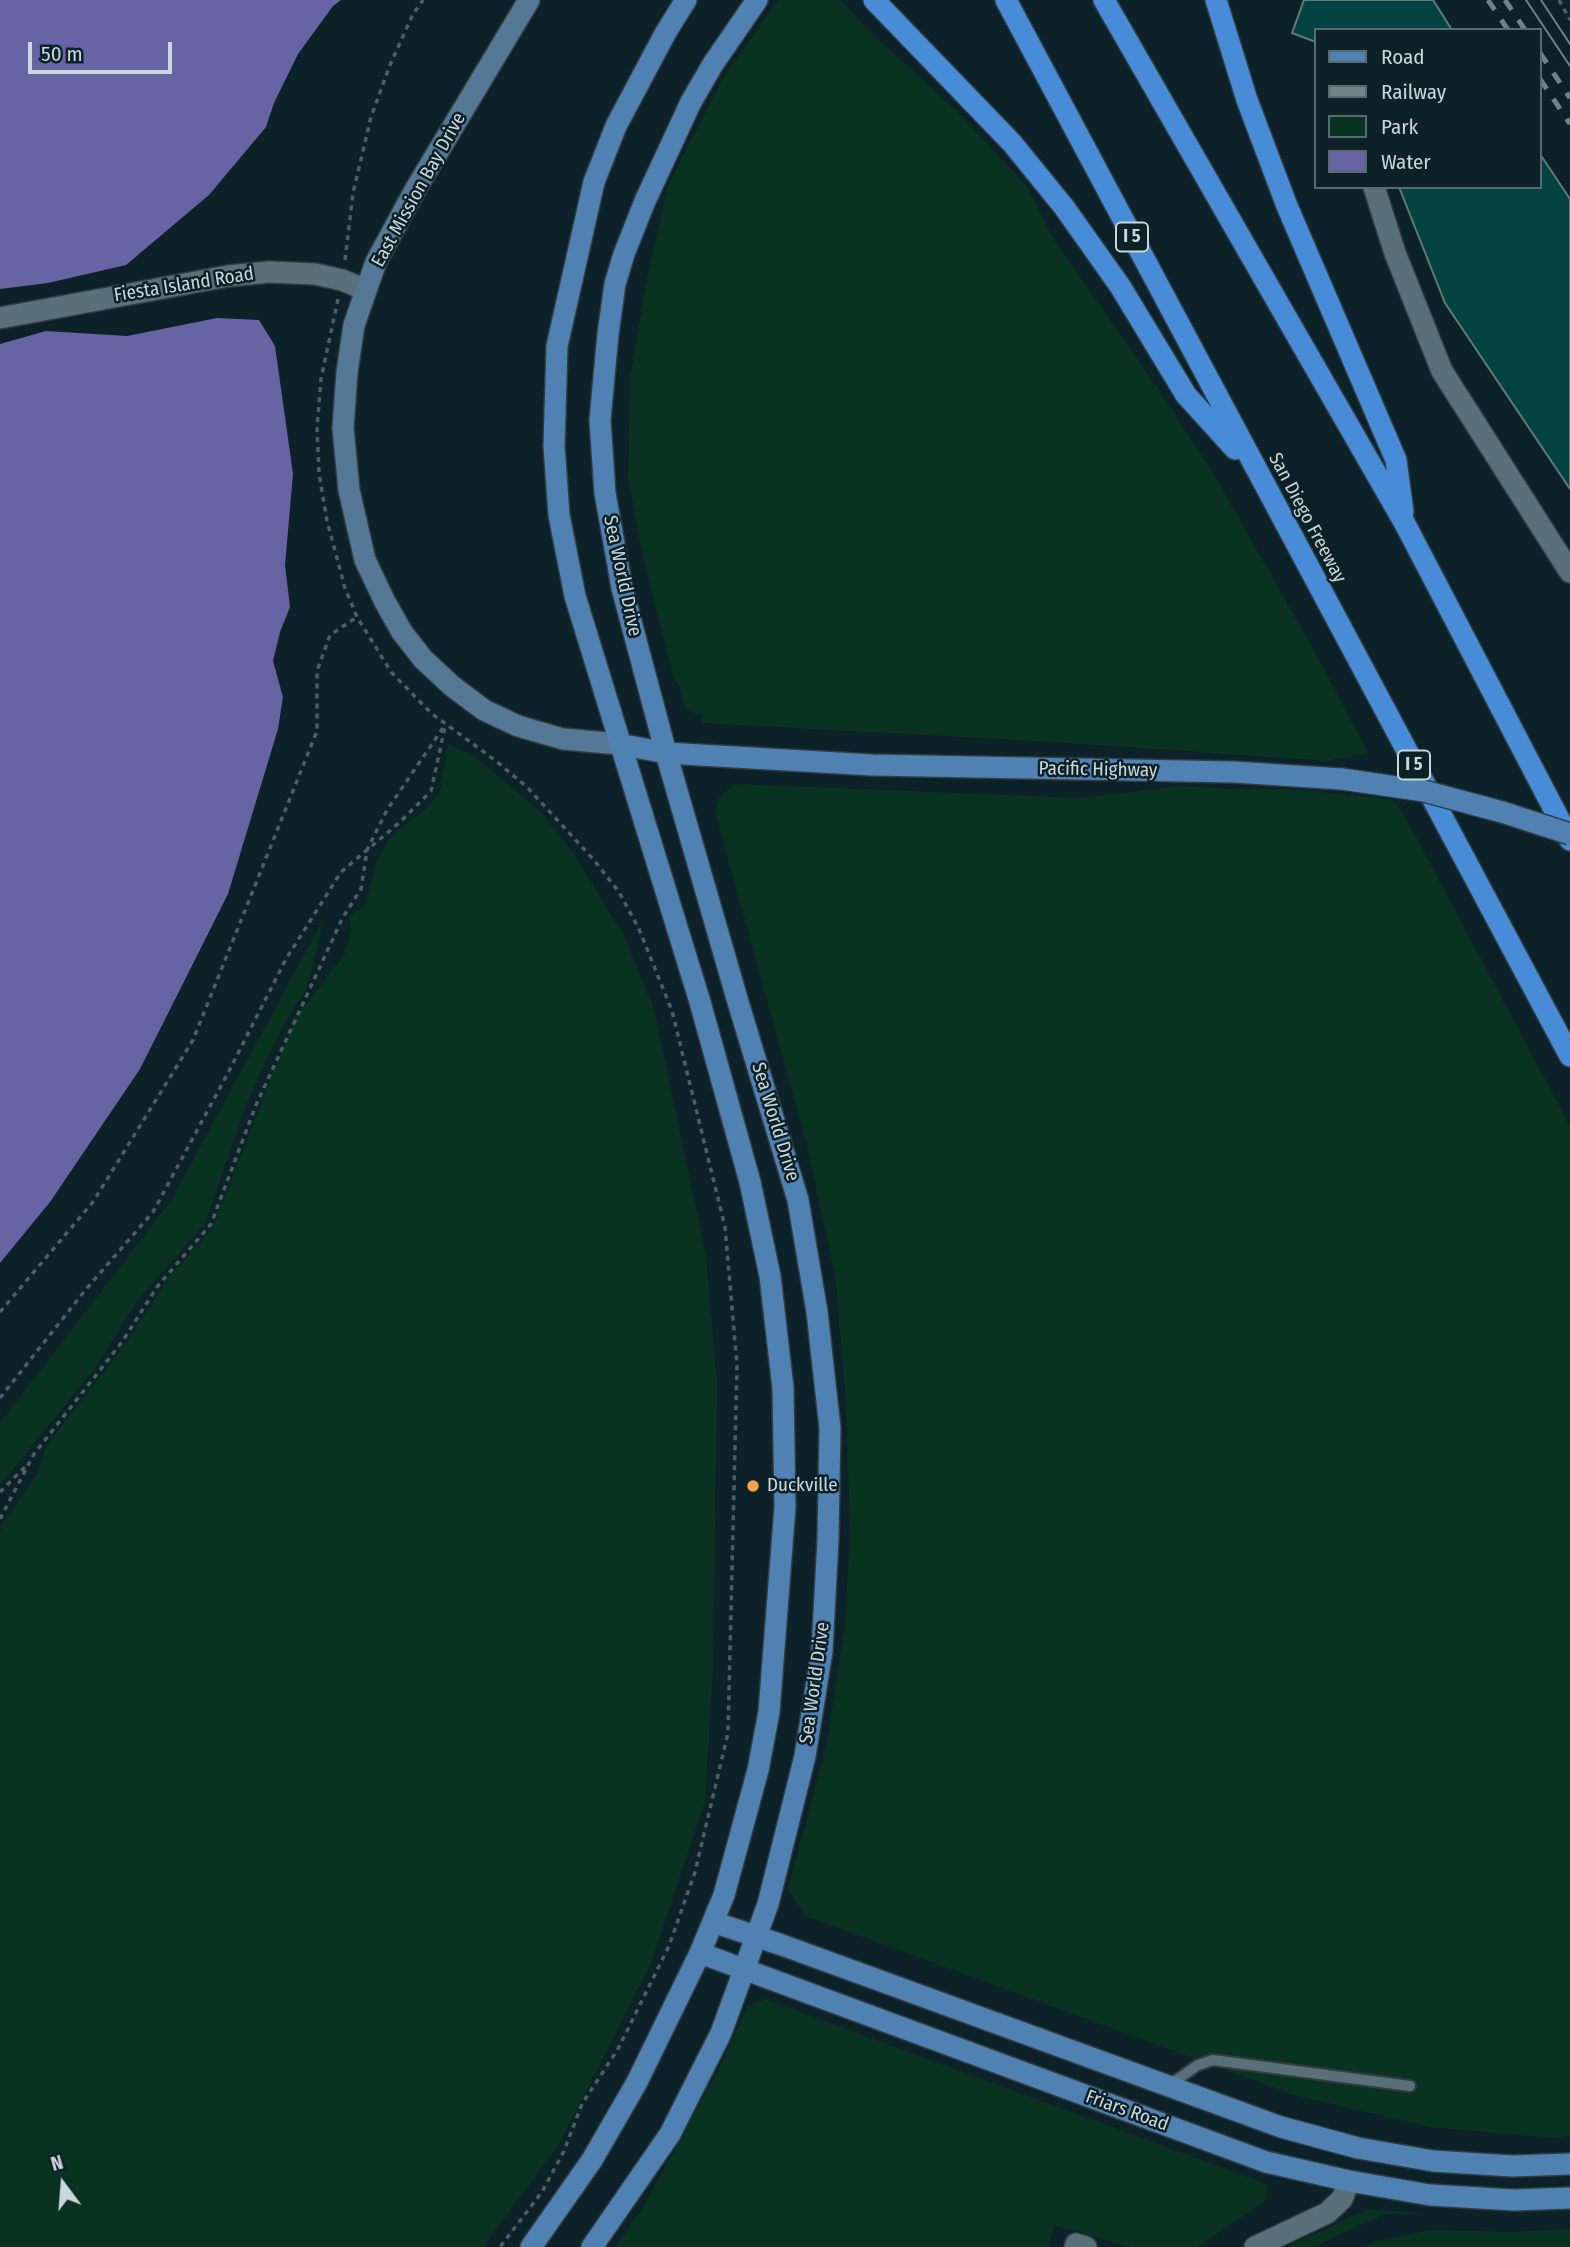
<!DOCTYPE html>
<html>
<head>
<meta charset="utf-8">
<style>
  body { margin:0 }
  #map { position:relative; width:1570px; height:2247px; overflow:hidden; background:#0d2128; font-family:"Fira Sans Condensed",sans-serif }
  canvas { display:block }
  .legend { position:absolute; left:1314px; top:28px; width:228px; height:161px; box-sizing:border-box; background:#0d2128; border:2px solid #596a70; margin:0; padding:9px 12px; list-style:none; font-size:21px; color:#cad7db }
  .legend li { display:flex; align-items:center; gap:14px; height:35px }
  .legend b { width:35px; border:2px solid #596a70 }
  .north { position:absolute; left:28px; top:2149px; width:70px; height:70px; -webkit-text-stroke:5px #0d2128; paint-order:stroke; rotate:344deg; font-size:19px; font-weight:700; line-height:28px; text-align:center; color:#cad7db }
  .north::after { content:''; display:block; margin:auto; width:24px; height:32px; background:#cad7db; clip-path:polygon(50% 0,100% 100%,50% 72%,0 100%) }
  .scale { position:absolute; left:28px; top:42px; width:144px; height:32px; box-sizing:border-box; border:4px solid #cad7db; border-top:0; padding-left:9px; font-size:21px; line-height:24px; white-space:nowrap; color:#cad7db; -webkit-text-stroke:5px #0d2128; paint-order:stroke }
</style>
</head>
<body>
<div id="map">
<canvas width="1570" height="2247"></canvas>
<ul class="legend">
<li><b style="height:9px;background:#4f81b2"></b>Road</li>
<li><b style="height:9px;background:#728388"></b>Railway</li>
<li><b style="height:19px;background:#0a3220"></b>Park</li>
<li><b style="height:19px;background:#6764a3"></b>Water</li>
</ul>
<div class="north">N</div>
<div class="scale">50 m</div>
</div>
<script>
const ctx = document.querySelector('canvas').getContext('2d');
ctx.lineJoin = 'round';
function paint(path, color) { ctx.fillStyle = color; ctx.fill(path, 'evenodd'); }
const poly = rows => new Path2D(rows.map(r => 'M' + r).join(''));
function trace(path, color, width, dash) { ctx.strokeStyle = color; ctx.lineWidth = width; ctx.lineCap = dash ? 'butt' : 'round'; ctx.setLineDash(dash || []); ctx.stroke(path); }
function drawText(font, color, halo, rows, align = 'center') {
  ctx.font = font + ' "Fira Sans Condensed",sans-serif'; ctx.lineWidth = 5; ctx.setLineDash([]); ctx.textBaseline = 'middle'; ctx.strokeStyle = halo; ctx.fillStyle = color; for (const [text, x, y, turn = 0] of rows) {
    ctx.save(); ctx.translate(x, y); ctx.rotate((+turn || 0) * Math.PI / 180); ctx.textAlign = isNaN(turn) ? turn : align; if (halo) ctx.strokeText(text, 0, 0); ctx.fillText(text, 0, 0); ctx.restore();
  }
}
paint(poly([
  [778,0,840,0,875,36,960,114,1028,188,1053,238,1163,396,1216,478,1315,652,1368,753,1327,761,1055,742,702,723,702,713,692,713,685,707,679,685,675,681,644,562,628,479,630,380,645,288,668,185,723,78],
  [448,745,470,753,541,812,575,856,624,936,654,1009,706,1256,717,1382,713,1669,705,1802,650,1966,558,2146,483,2247,0,2247,0,1531,2,1524,36,1476,46,1446,123,1347,171,1274,212,1229,294,1020,344,955,351,931,349,916,365,906,376,863,391,836,427,808,440,791],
  [736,784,1080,798,1181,786,1233,789,1287,789,1391,799,1402,811,1570,1126,1570,2136,1553,2138,1430,2127,1294,2095,806,1916,788,1889,826,1747,845,1626,850,1535,846,1403,835,1275,806,1141,715,812,720,796],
  [324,918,308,985,278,1035,246,1105,205,1224,138,1300,94,1370,0,1485,0,1423,172,1199],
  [765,1999,1267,2184,1266,2200,1197,2247,1131,2247,1054,2225,1049,2247,615,2247,641,2211,718,2070,748,2006],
  [1369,2209,1426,2214,1385,2214,1313,2247,1286,2247],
  [1570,2229,1570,2247,1362,2247,1373,2242,1430,2230,1513,2232]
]), '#0a3220');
paint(poly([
  [0,0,341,0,333,6,298,54,274,103,266,127,209,195,126,265,48,283,0,289],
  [217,318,259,320,275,346,293,474,285,565,290,607,280,632,273,661,283,697,278,729,228,894,140,1069,50,1202,0,1263,0,344,46,331,127,336]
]), '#6764a3');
const building = poly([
  [1304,0,1433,0,1452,30,1316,30,1316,42,1292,33,1304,0],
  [1540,154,1570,199,1570,489,1445,303,1399,187,1540,187,1540,154]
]);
paint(building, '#034341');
trace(building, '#627b79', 2);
const lane = poly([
  [1168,2086,1198,2065,1213,2060,1410,2086]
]);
const street = poly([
  [1374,187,1395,253,1442,371,1570,572],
  [0,318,228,276,269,272,315,274,342,280,366,290],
  [1075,2247,1076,2244,1086,2247],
  [1255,2247,1327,2213,1342,2199,1349,2181]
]);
const secondary = poly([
  [529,0,415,190,376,262,354,325,347,372,343,428,349,490,365,560,385,602,402,632,423,659,452,686,484,710,518,726,563,739,619,744]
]);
const primary = poly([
  [619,744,666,753,872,765,1234,772,1342,779],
  [713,1922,782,1945,1281,2127,1358,2148,1433,2161,1512,2166,1570,2164],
  [700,1953,1266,2162,1349,2181,1430,2195,1514,2200,1570,2198],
  [531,2247,592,2160,637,2082,700,1953,724,1895,758,1770,769,1712,785,1507,783,1388,770,1276,750,1182,700,1002,575,596,559,515,554,446,557,346,594,182,616,126,666,32,686,0],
  [592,2247,670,2134,721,2033,768,1904,805,1756,822,1651,828,1539,830,1428,817,1312,798,1200,738,1002,666,753,622,588,605,493,600,420,608,334,615,284,624,254,645,201,691,102,713,64,757,0]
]);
const highway = poly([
  [874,0,1012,143,1064,207,1120,286,1186,395,1235,449],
  [1006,0,1570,1056],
  [1104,0,1404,522,1570,840],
  [1216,0,1247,100,1287,206,1396,460,1403,512]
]);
trace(lane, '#303c41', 14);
trace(street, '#303c41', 24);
trace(secondary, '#303c41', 24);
trace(primary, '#303c41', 24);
trace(highway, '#303c41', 24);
trace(poly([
  [1559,0,1570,20],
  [345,260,353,193,371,117,390,65,413,14,423,0],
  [338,299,321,379,317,428,319,473,327,521,345,588,357,617,391,672,431,713,496,761,527,787,594,860,619,892,639,929,672,1011,725,1227,737,1365,728,1733,695,1872,669,1946,618,2049,582,2104,564,2151,542,2192,500,2247],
  [0,1312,93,1202,193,1040,317,731,317,671,330,635,357,617],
  [0,1398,87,1288,153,1212,228,1073,286,959,341,872,399,823,431,791,445,727],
  [0,1492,25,1467],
  [0,1519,34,1454,122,1342,157,1287,211,1224,256,1105,343,917,361,889,367,850,387,810,445,725]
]), '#4d5f65', 3.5, [5, 5]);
trace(lane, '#597078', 10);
trace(street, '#597078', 21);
trace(secondary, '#547895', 21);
trace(primary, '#4f81b2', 21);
trace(highway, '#488cd8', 21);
trace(poly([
  [1526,0,1570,66],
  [1541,0,1570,44]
]), '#728388', 2);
trace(poly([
  [1488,0,1508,30],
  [1505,0,1525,30],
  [1540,53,1570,98],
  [1540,79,1570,124]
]), '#728388', 5, [12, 12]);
const primaryBridge = poly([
  [1342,779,1424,791,1502,812,1570,834]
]);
trace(primaryBridge, '#303c41', 24, []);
trace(primaryBridge, '#4f81b2', 21);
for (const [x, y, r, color] of [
  [753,1486,7,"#f5a346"]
]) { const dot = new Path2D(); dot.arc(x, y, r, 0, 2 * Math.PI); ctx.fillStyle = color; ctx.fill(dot); trace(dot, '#0d2128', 2.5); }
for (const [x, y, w] of [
  [1132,237,32],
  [1414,765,32]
]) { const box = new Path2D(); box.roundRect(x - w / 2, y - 14.5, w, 29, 5); ctx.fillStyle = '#0d2128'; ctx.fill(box); trace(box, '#cad7db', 2); }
drawText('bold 18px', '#cad7db', null, [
  ["I 5",1132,237],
  ["I 5",1414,765]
]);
drawText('19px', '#cad7db', '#0d2128', [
  ["East Mission Bay Drive",419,190,-61],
  ["Fiesta Island Road",184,285,-9],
  ["San Diego Freeway",1307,518,62],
  ["Sea World Drive",622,576,78],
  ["Pacific Highway",1098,770,1],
  ["Sea World Drive",775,1122,73],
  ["Sea World Drive",815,1683,-82],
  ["Friars Road",1127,2111,20]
]);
drawText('19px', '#cad7db', '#0d2128', [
  ["Duckville",767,1486]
], 'left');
</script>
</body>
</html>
